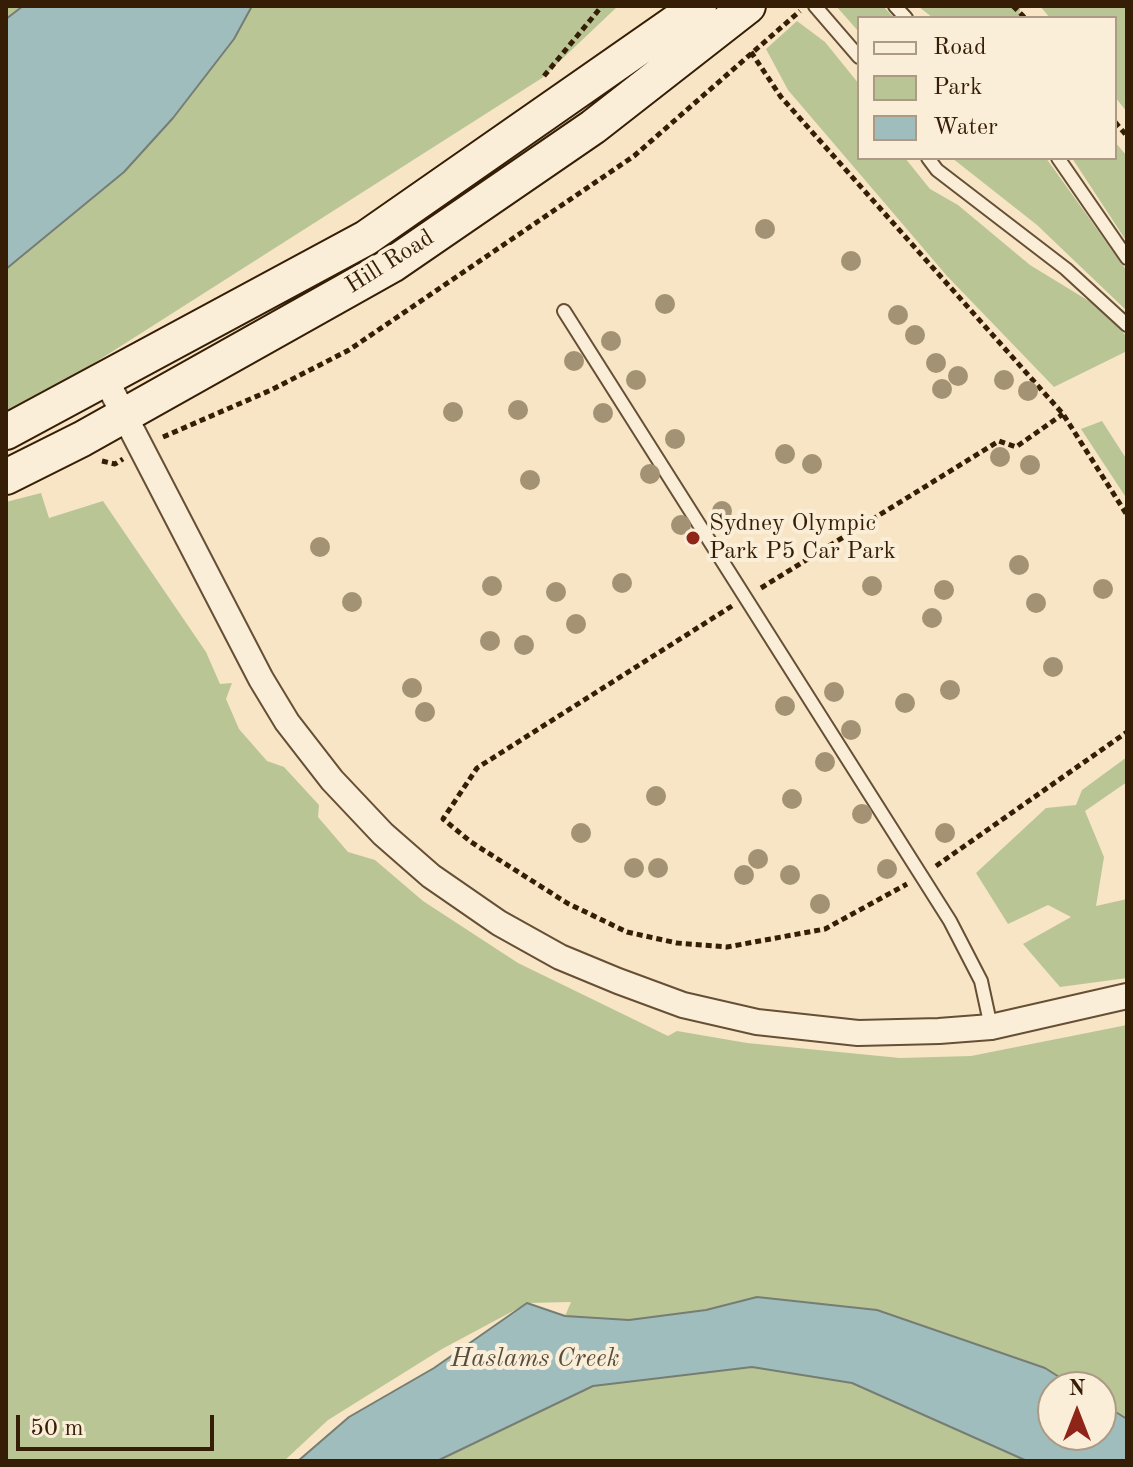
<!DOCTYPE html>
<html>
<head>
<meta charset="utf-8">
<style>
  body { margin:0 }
  #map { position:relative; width:1133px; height:1467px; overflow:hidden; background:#f7e5c5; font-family:"Old Standard TT",serif }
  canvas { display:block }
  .frame { position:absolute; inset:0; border:8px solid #361d05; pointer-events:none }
  .legend { position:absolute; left:857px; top:16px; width:260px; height:144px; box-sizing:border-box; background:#faeed9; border:2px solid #ac9a84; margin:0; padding:10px 14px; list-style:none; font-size:24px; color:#361d05 }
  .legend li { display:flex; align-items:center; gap:16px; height:40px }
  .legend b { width:40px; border:2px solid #ac9a84 }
  .north { position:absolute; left:1037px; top:1371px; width:80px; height:80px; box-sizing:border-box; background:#faeed9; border:2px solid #ac9a84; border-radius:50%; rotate:0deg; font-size:22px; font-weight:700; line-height:32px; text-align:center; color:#361d05 }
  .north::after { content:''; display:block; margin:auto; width:28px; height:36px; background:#8f2418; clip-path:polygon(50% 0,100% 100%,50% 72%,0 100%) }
  .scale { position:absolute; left:16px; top:1415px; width:198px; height:36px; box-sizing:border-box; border:4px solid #361d05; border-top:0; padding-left:10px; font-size:24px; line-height:28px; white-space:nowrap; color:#361d05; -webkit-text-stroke:6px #faeed9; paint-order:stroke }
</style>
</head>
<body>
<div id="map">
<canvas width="1133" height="1467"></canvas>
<div class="frame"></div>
<ul class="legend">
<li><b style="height:10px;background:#faeed9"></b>Road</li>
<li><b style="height:22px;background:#bac596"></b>Park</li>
<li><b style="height:22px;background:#a0bdbd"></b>Water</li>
</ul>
<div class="north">N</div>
<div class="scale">50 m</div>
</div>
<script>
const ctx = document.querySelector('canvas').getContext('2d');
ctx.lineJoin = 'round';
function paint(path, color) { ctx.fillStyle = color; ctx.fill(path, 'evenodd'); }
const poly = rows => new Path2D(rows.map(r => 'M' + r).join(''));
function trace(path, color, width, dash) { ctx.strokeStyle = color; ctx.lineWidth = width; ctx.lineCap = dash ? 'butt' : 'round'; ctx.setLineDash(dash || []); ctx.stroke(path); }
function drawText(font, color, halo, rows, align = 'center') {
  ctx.font = font + ' "Old Standard TT",serif'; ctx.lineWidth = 8; ctx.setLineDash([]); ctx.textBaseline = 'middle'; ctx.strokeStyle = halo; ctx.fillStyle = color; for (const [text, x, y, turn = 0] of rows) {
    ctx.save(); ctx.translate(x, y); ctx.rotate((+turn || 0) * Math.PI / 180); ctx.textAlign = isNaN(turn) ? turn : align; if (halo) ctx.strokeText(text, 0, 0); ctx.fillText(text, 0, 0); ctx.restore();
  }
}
paint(poly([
  [6,6,618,6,542,78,55,388,6,413],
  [836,6,883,6,894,18,859,18,859,32],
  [918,6,1021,6,1018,18,933,18],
  [1040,6,1127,6,1127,112,1115,97,1115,18,1050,18],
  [797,21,825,42,859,84,859,158,905,158,930,189,958,205,1030,265,1102,309,1127,337,1127,351,1054,387,947,276,788,90,766,49],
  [1115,142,1127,156,1127,242,1072,158,1115,158],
  [952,158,1046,158,1127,271,1127,311,1037,225],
  [1102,421,1127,460,1127,499,1081,429],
  [41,493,49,518,103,501,206,652,220,684,232,683,226,699,239,729,267,761,284,767,319,805,318,817,348,852,375,860,423,901,518,963,668,1036,677,1031,747,1043,900,1058,971,1056,1127,1025,1127,1419,1101,1403,1101,1387,1075,1387,1045,1368,877,1310,757,1297,706,1310,629,1320,565,1316,571,1302,528,1303,442,1349,328,1420,284,1461,6,1461,6,502],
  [1127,757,1127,782,1085,811,1104,857,1096,906,1127,899,1127,978,1060,987,1023,944,1071,917,1048,905,1008,924,976,873,1046,808,1076,805,1082,790],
  [752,1367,852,1383,1027,1461,437,1461,593,1386]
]), '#bac596');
const water = poly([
  [23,6,252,6,234,39,173,118,124,172,6,269,6,19,23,6],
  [757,1297,877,1310,1045,1368,1075,1387,1053,1387,1053,1435,1101,1435,1101,1403,1127,1419,1127,1461,1027,1461,852,1383,752,1367,593,1386,437,1461,298,1461,349,1417,434,1368,527,1303,565,1316,629,1320,706,1310,757,1297]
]);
paint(water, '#a0bdbd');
trace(water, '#767d73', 2);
const service = poly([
  [815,6,859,57],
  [895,6,906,18],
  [928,158,937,170,1066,269,1127,325],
  [1058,158,1127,258],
  [564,311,950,921,981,981,991,1027]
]);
const minor = poly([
  [106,380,261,679,287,722,332,780,383,834,431,876,499,923,560,957,618,981,683,1005,757,1022,858,1033,939,1031,991,1027,1127,996]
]);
const secondary = poly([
  [6,432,366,238,699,6],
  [6,477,82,439,392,265,593,127,748,6]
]);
trace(service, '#664f35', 16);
trace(minor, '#664f35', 28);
trace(secondary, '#361d05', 38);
trace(poly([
  [1013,6,1025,18],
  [751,52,781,97,1063,414,1127,515],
  [544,76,602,6],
  [1115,122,1127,136],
  [163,437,271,390,349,350,634,156,800,11],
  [102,461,115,464,123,459],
  [761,588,999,441,1016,447,1063,414],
  [732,606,477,768,443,819,471,842,567,903,627,932,677,943,727,947,825,929,907,884],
  [936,866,1127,732]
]), '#361d05', 5, [6, 4]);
trace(service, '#faeed9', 12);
trace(minor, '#faeed9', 24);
trace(secondary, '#faeed9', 34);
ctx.fillStyle = '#a39273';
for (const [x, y] of [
  [765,229],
  [851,261],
  [665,304],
  [898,315],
  [915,335],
  [611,341],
  [574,361],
  [936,363],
  [958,376],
  [636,380],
  [1004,380],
  [942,389],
  [1028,391],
  [518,410],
  [453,412],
  [603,413],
  [675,439],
  [785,454],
  [1000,457],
  [812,464],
  [1030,465],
  [650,474],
  [530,480],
  [722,511],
  [681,525],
  [320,547],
  [1019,565],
  [622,583],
  [492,586],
  [872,586],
  [1103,589],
  [944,590],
  [556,592],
  [352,602],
  [1036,603],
  [932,618],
  [576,624],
  [490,641],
  [524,645],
  [1053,667],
  [412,688],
  [950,690],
  [834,692],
  [905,703],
  [785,706],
  [425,712],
  [851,730],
  [825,762],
  [656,796],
  [792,799],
  [862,814],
  [581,833],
  [945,833],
  [758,859],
  [634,868],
  [658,868],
  [887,869],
  [744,875],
  [790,875],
  [820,904]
]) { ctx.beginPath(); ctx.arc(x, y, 10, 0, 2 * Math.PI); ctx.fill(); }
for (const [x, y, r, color] of [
  [693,538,8,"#8f2418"]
]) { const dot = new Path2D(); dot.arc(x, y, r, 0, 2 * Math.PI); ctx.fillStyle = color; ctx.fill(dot); trace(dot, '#faeed9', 3); }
drawText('24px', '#361d05', '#faeed9', [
  ["Hill Road",390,262,-32]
]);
drawText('24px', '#361d05', '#faeed9', [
  ["Sydney Olympic",709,524],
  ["Park P5 Car Park",709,552]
], 'left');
drawText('italic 26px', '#564d3c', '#faeed9', [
  ["Haslams Creek",535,1359]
]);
</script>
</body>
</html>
